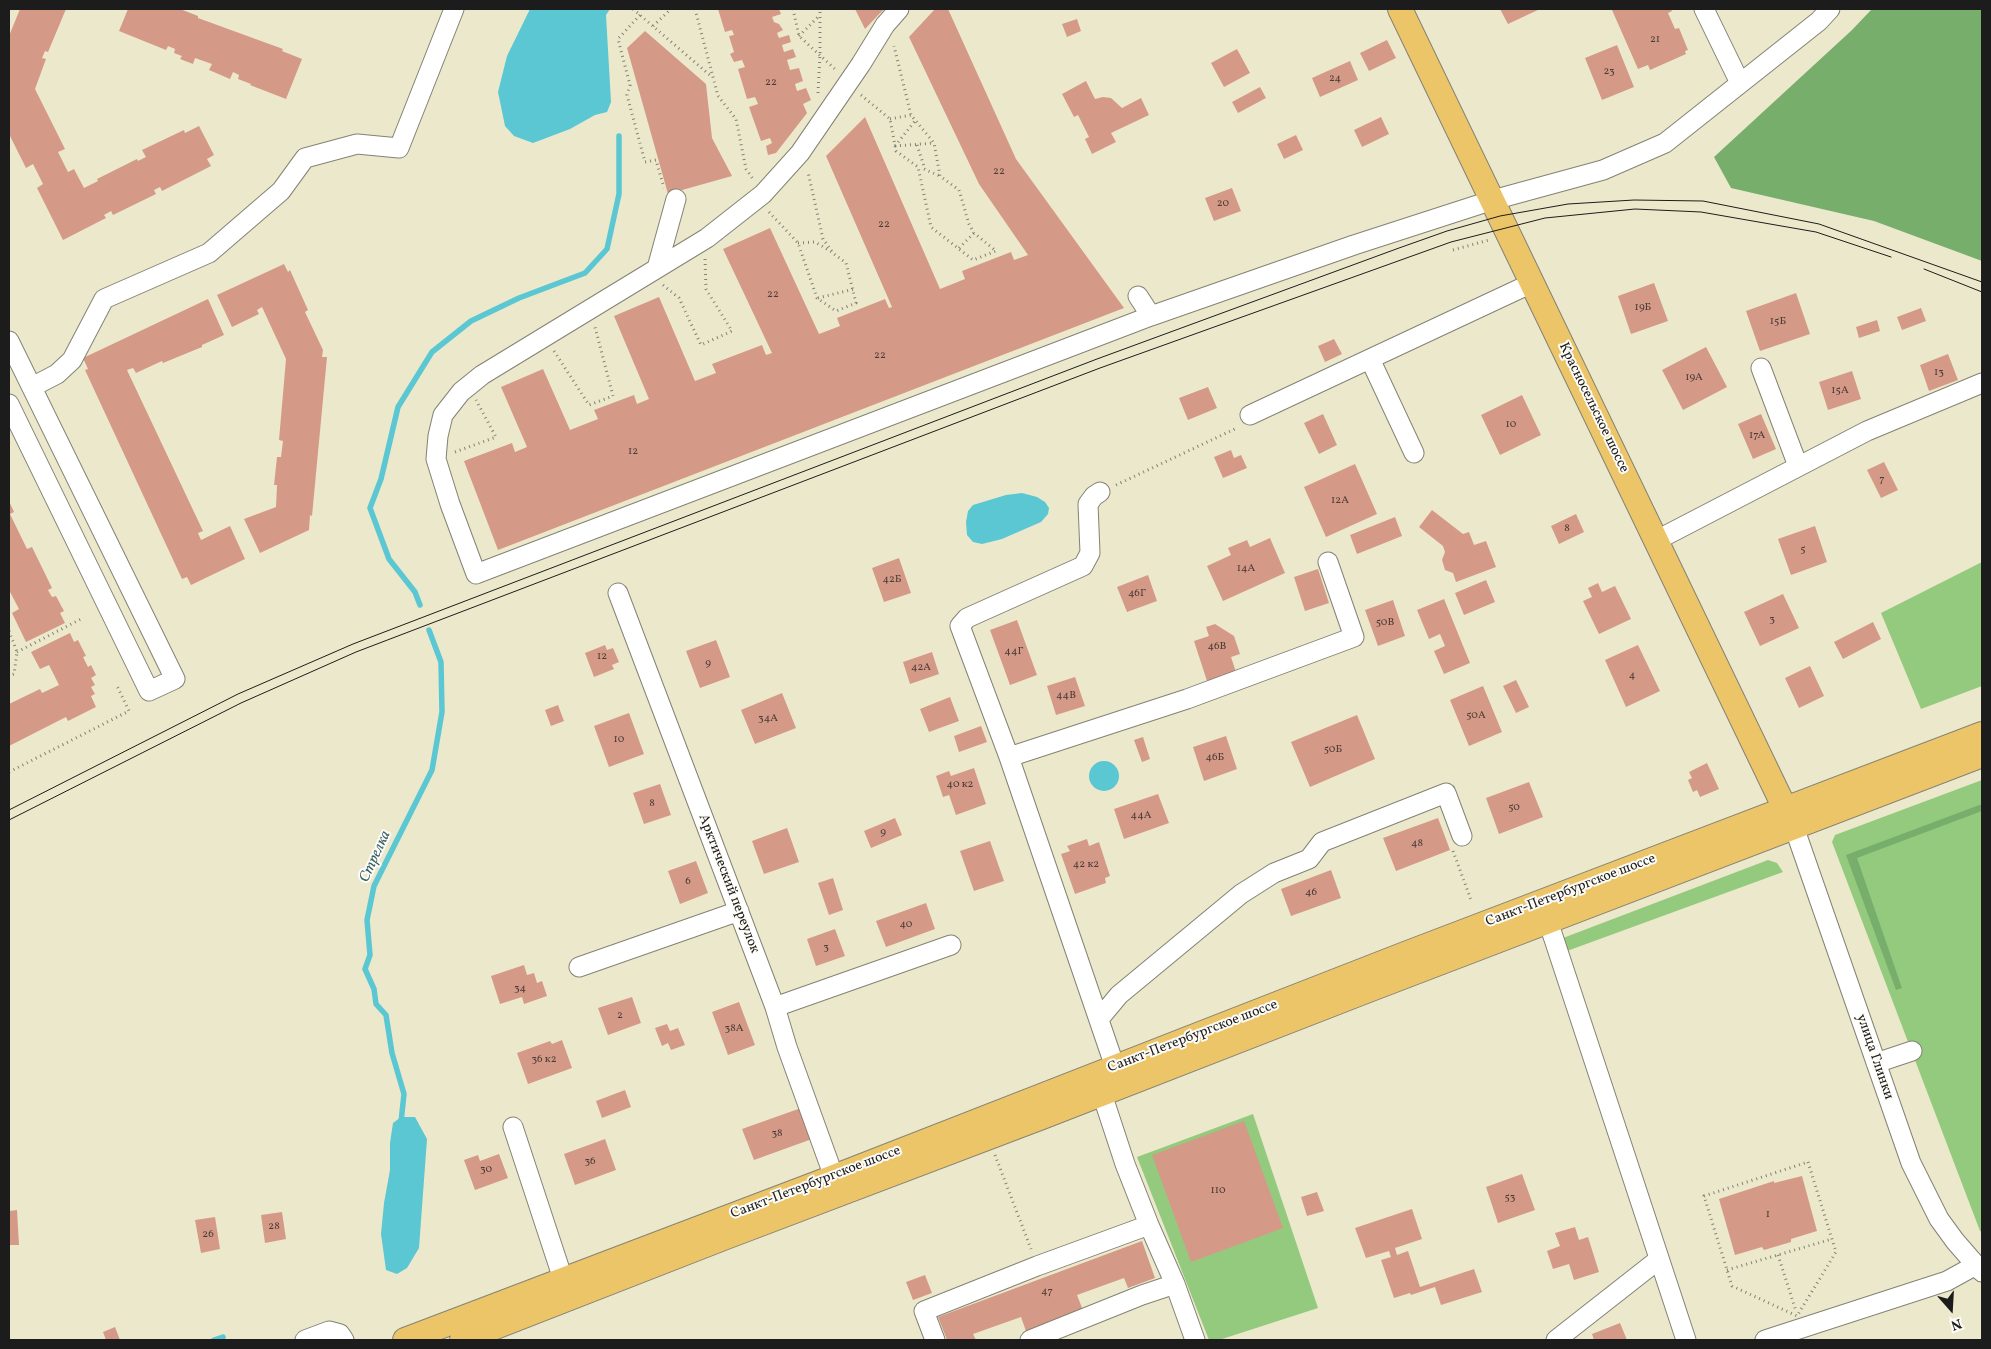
<!DOCTYPE html>
<html>
<head>
<meta charset="utf-8">
<style>
  body { margin:0 }
  #map { position:relative; width:1991px; height:1349px; overflow:hidden; background:#ece8cc; font-family:Vollkorn,serif }
  canvas { display:block }
  .frame { position:absolute; inset:0; border:10px solid #1c1c1c; pointer-events:none }
  .north { position:absolute; left:1926px; top:1284px; width:50px; height:50px; -webkit-text-stroke:4px #fdfcf7; paint-order:stroke; rotate:161deg; font-size:14px; font-weight:700; line-height:20px; text-align:center; color:#1c1c1c }
  .north::after { content:''; display:block; margin:auto; width:18px; height:22px; background:#1c1c1c; clip-path:polygon(50% 0,100% 100%,50% 72%,0 100%) }
</style>
</head>
<body>
<div id="map">
<canvas width="1991" height="1349"></canvas>
<div class="frame"></div>
<div class="north">N</div>
</div>
<script>
const ctx = document.querySelector('canvas').getContext('2d');
ctx.lineJoin = 'round';
function paint(path, color) { ctx.fillStyle = color; ctx.fill(path, 'evenodd'); }
const poly = rows => new Path2D(rows.map(r => 'M' + r).join(''));
function trace(path, color, width, dash) { ctx.strokeStyle = color; ctx.lineWidth = width; ctx.lineCap = dash ? 'butt' : 'round'; ctx.setLineDash(dash || []); ctx.stroke(path); }
function drawText(font, color, halo, rows, align = 'center') {
  ctx.font = font + ' Vollkorn,serif'; ctx.lineWidth = 4; ctx.setLineDash([]); ctx.textBaseline = 'middle'; ctx.strokeStyle = halo; ctx.fillStyle = color; for (const [text, x, y, turn = 0] of rows) {
    ctx.save(); ctx.translate(x, y); ctx.rotate((+turn || 0) * Math.PI / 180); ctx.textAlign = isNaN(turn) ? turn : align; if (halo) ctx.strokeText(text, 0, 0); ctx.fillText(text, 0, 0); ctx.restore();
  }
}
paint(poly([
  [1982,562,1982,686,1921,709,1881,613],
  [1982,780,1982,1232,1980,1231,1832,842,1835,835],
  [1768,860,1777,863,1783,872,1567,951,1563,938],
  [1253,1114,1318,1308,1219,1340,1209,1340,1137,1157]
]), '#94ca7d');
paint(poly([
  [1872,9,1982,9,1982,261,1874,221,1731,188,1714,157,1852,30],
  [1982,804,1982,811,1857,858,1902,988,1896,990,1846,855]
]), '#77ae6c');
paint(poly([
  [530,9,610,9,606,15,611,102,607,112,595,115,570,129,533,143,514,136,505,126,498,92,507,56],
  [1022,493,1037,497,1045,502,1049,508,1048,514,1041,522,1002,539,982,544,973,542,967,535,966,522,968,511,973,505,1006,495],
  '1089 776a15 15 0 1 1 30 0a15 15 0 1 1-30 0Z',
  [401,1117,415,1117,427,1139,419,1248,407,1268,397,1274,386,1270,381,1234,384,1203,390,1170,390,1143,393,1123]
]), '#5ac7d2');
trace(poly([
  [420,605,415,592,389,559,370,508,381,479,398,407,432,352,471,321,519,298,585,273,607,249,619,194,619,136],
  [401,1122,404,1094,392,1053,386,1015,376,1004,374,989,365,969,370,955,367,920,374,886,432,770,442,712,441,662,429,630],
  [214,1340,223,1337]
]), '#5ac7d2', 5.5);
paint(poly([
  [20,9,66,9,48,52,45,51,42,58,46,59,35,89,65,149,58,152,68,172,74,169,84,188,98,181,97,179,137,159,138,161,146,157,142,150,184,130,185,133,199,126,214,155,207,159,211,166,162,191,160,187,154,190,156,194,113,215,111,211,104,215,106,218,63,240,37,188,43,184,33,164,26,168,9,134,9,36],
  [128,9,180,9,198,16,198,18,283,49,282,51,302,59,286,99,250,85,251,84,238,79,239,75,233,72,230,79,209,70,212,64,195,58,193,64,180,59,182,56,174,53,175,49,168,46,166,50,119,31],
  [718,9,779,9,781,14,772,17,774,22,779,24,783,30,777,33,779,38,789,35,791,42,782,45,784,52,793,49,796,57,787,60,790,70,799,68,803,81,795,84,797,91,806,88,811,100,803,104,807,113,776,153,768,155,766,146,772,143,770,138,761,141,749,107,758,104,755,97,747,99,738,69,745,67,742,60,734,62,730,54,734,52,729,36,734,35,732,30,725,32],
  [855,9,884,9,865,29],
  [935,9,948,9,1016,159,1124,308,498,550,464,461,512,443,515,452,527,447,501,387,543,369,570,430,598,419,594,410,634,395,637,404,649,399,614,316,659,297,695,381,716,373,712,364,762,345,766,355,772,353,723,249,770,228,819,334,840,326,837,318,885,299,889,308,892,307,826,156,865,117,940,289,965,279,962,271,1011,252,1014,260,1028,255,979,184,909,37],
  [1500,9,1540,9,1508,24],
  [1614,9,1671,9,1672,11,1668,13,1675,29,1679,28,1688,50,1685,51,1686,54,1650,70,1648,65,1638,69,1612,10],
  [1077,19,1081,31,1067,37,1062,24],
  [645,31,706,84,712,138,732,176,668,194,627,48],
  [1387,40,1396,58,1369,71,1360,53],
  [1617,45,1634,87,1602,100,1585,58],
  [1237,49,1250,73,1224,87,1211,63],
  [1350,61,1358,80,1320,97,1312,78],
  [1086,81,1095,99,1103,97,1111,98,1122,108,1141,98,1149,115,1111,133,1116,142,1092,154,1085,139,1089,137,1078,115,1074,117,1062,94],
  [1260,87,1266,98,1238,113,1232,102],
  [1381,117,1389,134,1362,147,1354,130],
  [1296,135,1303,150,1284,159,1277,144],
  [1232,188,1241,211,1214,221,1205,198],
  [284,264,288,272,290,270,308,310,305,312,323,350,322,357,327,357,312,516,310,515,309,530,260,553,244,519,276,507,277,485,274,485,277,457,281,457,283,441,279,440,286,359,262,307,257,310,259,314,232,327,217,295],
  [1654,283,1668,321,1631,334,1618,296],
  [1796,293,1810,334,1760,351,1746,311],
  [208,299,224,335,202,345,202,347,163,363,162,361,136,373,133,368,127,370,203,531,198,533,201,540,230,526,245,559,191,585,187,577,182,579,85,370,88,369,83,358],
  [1921,308,1926,321,1902,330,1897,317],
  [1877,320,1880,331,1859,338,1856,327],
  [1334,339,1342,354,1325,362,1318,346],
  [1706,347,1727,387,1683,410,1662,370],
  [1948,354,1958,380,1929,391,1920,365],
  [1852,371,1861,399,1828,410,1819,382],
  [1208,387,1217,408,1188,420,1179,398],
  [1522,395,1541,435,1500,455,1481,415],
  [1323,414,1337,445,1319,454,1304,423],
  [1761,414,1776,449,1753,459,1738,424],
  [1231,450,1234,458,1241,455,1247,468,1223,478,1214,457],
  [1884,462,1898,490,1881,498,1867,470],
  [1355,464,1377,514,1326,537,1304,487],
  [9,501,14,512,10,514,27,549,32,547,52,588,48,590,52,597,56,596,64,611,60,613,65,623,26,642,12,613,19,609,9,590],
  [1432,510,1463,534,1469,532,1474,545,1486,541,1496,567,1456,582,1453,573,1445,570,1442,560,1445,552,1443,546,1419,527],
  [1576,514,1584,532,1559,544,1551,526],
  [1395,517,1402,536,1357,554,1350,535],
  [1815,526,1827,562,1791,575,1778,539],
  [1270,538,1285,573,1223,601,1207,566,1231,555,1228,548,1247,540,1250,547],
  [899,558,911,593,884,602,872,568],
  [1318,569,1329,603,1305,611,1294,577],
  [1148,575,1157,601,1127,612,1117,587],
  [1486,580,1495,602,1464,615,1455,593],
  [1598,583,1602,592,1615,586,1631,619,1599,634,1583,601,1592,597,1588,588],
  [1783,594,1799,628,1760,646,1744,612],
  [1444,599,1470,663,1444,674,1434,651,1445,646,1440,634,1429,639,1417,610],
  [1393,600,1405,636,1378,646,1365,610],
  [1017,620,1037,675,1010,685,990,630],
  [1873,622,1881,639,1843,659,1834,642],
  [1215,624,1234,636,1240,654,1231,657,1236,672,1207,681,1194,641,1209,636,1206,627],
  [70,633,74,642,78,640,86,656,83,657,88,667,91,665,96,675,91,678,95,685,91,687,95,694,91,696,96,707,68,721,66,717,9,746,9,704,40,689,42,693,59,685,49,665,40,669,31,652],
  [716,640,730,677,700,688,686,651],
  [605,645,607,650,613,648,619,662,612,665,614,669,594,677,585,653],
  [1638,645,1660,691,1626,707,1605,660],
  [932,652,939,674,910,684,903,662],
  [1810,666,1824,696,1799,708,1785,678],
  [1075,677,1085,706,1056,715,1047,686],
  [1516,680,1529,707,1516,713,1503,686],
  [1483,686,1502,732,1469,746,1450,700],
  [782,693,796,728,755,744,741,710],
  [950,697,959,721,929,732,920,709],
  [558,705,564,721,551,726,545,710],
  [629,713,644,754,609,767,594,726],
  [1357,715,1375,759,1310,787,1291,742],
  [981,726,987,742,959,752,954,736],
  [1226,736,1237,769,1204,781,1193,747],
  [1143,737,1150,759,1142,762,1134,740],
  [1707,763,1719,789,1700,797,1697,790,1693,792,1688,780,1692,778,1689,772],
  [974,768,986,804,956,815,949,795,943,797,936,776,949,771,951,776],
  [1529,782,1543,817,1499,834,1486,798],
  [660,784,671,815,644,824,633,793],
  [1158,794,1169,823,1124,839,1114,809],
  [895,818,902,835,871,848,864,831],
  [1438,818,1450,850,1396,871,1383,838],
  [787,828,799,862,764,874,752,841],
  [1087,839,1089,846,1099,842,1110,876,1105,878,1106,883,1075,894,1061,854,1070,851,1067,846],
  [990,841,1004,881,974,891,960,851],
  [696,861,708,893,680,904,668,871],
  [1331,870,1341,898,1291,916,1281,889],
  [833,878,843,910,829,915,818,883],
  [926,903,935,929,886,947,876,921],
  [835,929,845,956,816,966,807,939],
  [524,965,527,975,534,973,537,983,542,981,547,996,524,1004,522,997,500,1004,491,976],
  [632,997,641,1023,608,1035,598,1008],
  [739,1002,755,1045,728,1055,712,1012],
  [667,1024,670,1031,678,1028,685,1045,671,1050,668,1043,662,1046,655,1028],
  [562,1040,572,1068,528,1084,517,1053,550,1041,552,1044],
  [625,1090,631,1107,602,1118,596,1101],
  [801,1108,812,1139,754,1160,742,1129],
  [1244,1121,1283,1228,1191,1262,1152,1155],
  [605,1139,616,1170,575,1185,564,1154],
  [499,1154,508,1178,475,1190,464,1160,478,1155,480,1161],
  [1522,1174,1535,1210,1498,1223,1486,1187],
  [1802,1176,1817,1231,1791,1239,1791,1242,1764,1250,1762,1247,1735,1255,1719,1199,1774,1181,1774,1183],
  [1317,1192,1324,1211,1307,1216,1301,1197],
  [1412,1209,1422,1239,1395,1248,1397,1255,1408,1251,1420,1287,1474,1269,1482,1292,1441,1305,1435,1287,1411,1295,1410,1293,1394,1298,1381,1260,1391,1257,1389,1251,1366,1258,1355,1228],
  [17,1210,19,1245,9,1245,9,1211],
  [282,1212,286,1239,265,1243,261,1215],
  [215,1217,220,1249,201,1253,195,1220],
  [1575,1227,1579,1240,1588,1237,1599,1272,1574,1280,1569,1264,1553,1269,1547,1251,1560,1246,1555,1233],
  [1142,1241,1155,1278,1128,1288,1124,1278,1077,1295,1084,1313,1027,1334,1021,1317,973,1334,976,1340,947,1340,938,1317],
  [925,1275,932,1293,913,1300,906,1282],
  [1620,1323,1627,1340,1594,1340,1592,1334],
  [115,1327,120,1340,106,1340,103,1332]
]), '#d59a87');
const minor = poly([
  [899,9,885,25,861,64,800,153,763,194,707,238,482,375,461,392,443,415,438,436,436,459,450,504,476,574,1151,316,1354,245,1493,200,1603,170,1665,143,1819,21,1830,9],
  [1704,9,1740,83],
  [657,268,676,199],
  [1138,296,1151,316],
  [9,341,175,679,149,691,9,404],
  [1370,359,1414,453],
  [1761,368,1798,466],
  [32,387,57,374,72,360,104,299,209,253,281,191,305,158,357,144,399,148,454,9],
  [1250,415,1532,283],
  [1100,492,1094,496,1088,504,1090,553,1083,566,967,618,960,626,1009,757,1115,1067],
  [1657,540,1867,431,1982,383],
  [618,593,775,1007,787,1047,834,1177],
  [1009,757,1187,699,1354,637,1328,562],
  [1794,827,1911,1163,1939,1219,1955,1241,1982,1272],
  [1548,921,1686,1340],
  [579,967,739,911],
  [775,1007,951,945],
  [1099,1019,1119,995,1241,894,1274,873,1309,859,1322,842,1446,793,1462,836],
  [1876,1063,1912,1051],
  [1102,1094,1125,1164,1149,1225,1175,1284,1195,1340],
  [513,1127,563,1279],
  [305,1340,329,1331,340,1334,344,1340],
  [935,1340,924,1311,1037,1266,1149,1225],
  [1030,1340,1142,1295,1175,1284],
  [1556,1340,1658,1260],
  [1765,1340,1947,1281,1976,1265]
]);
const major = poly([
  [1400,9,1792,823],
  [405,1340,834,1177,1405,954,1982,734],
  [462,1340,726,1237,1042,1117,1366,991,1982,755]
]);
trace(minor, '#848274', 21);
trace(major, '#848274', 26);
trace(poly([
  [633,9,712,77],
  [695,9,718,96,736,119,746,169,753,179],
  [793,9,799,36,836,70],
  [640,15,618,39,630,85,627,95,645,162,656,160,664,188],
  [653,26,671,9],
  [799,36,820,15],
  [818,93,820,54,820,9],
  [861,95,890,119,896,151,918,167,931,227,973,260,996,251,974,233,969,224,959,190,940,176,934,143,911,115,894,46],
  [890,119,911,115],
  [917,145,925,169],
  [895,146,934,143],
  [895,146,915,121],
  [924,169,940,176],
  [769,212,798,243,817,298,836,311,856,303,846,263,834,254,823,239,808,172],
  [798,243,815,242,832,252],
  [959,248,974,233],
  [1453,250,1489,240],
  [663,285,679,298,701,345,732,331,706,289,705,259],
  [818,298,854,289],
  [554,351,589,405,613,396,595,327],
  [455,452,496,437,476,400],
  [1116,485,1237,428],
  [9,631,17,652,14,674,9,676],
  [17,652,83,618],
  [9,772,129,711,116,684],
  [1453,851,1471,900],
  [995,1155,1031,1249],
  [1808,1162,1836,1252,1797,1316,1732,1286,1704,1196,1808,1162],
  [1778,1255,1796,1311],
  [1727,1270,1832,1239]
]), '#848274', 3, [1, 4]);
trace(minor, '#fff', 19);
trace(major, '#edc569', 24);
trace(poly([
  [1924,269,1982,292],
  [9,810,238,694,353,644,1097,359,1399,248,1447,231,1500,216,1568,204,1634,200,1703,201,1819,224,1982,282],
  [9,820,241,703,356,652,1100,368,1451,242,1545,218,1635,209,1701,212,1816,232,1891,257]
]), '#1c1c1c', 1);
drawText('11px', '#4a3c37', null, [
  ["21",1655,40],
  ["23",1609,72],
  ["24",1335,79],
  ["22",771,83],
  ["22",999,172],
  ["20",1223,204],
  ["22",884,225],
  ["22",773,295],
  ["19Б",1643,308],
  ["15Б",1778,322],
  ["22",880,356],
  ["13",1939,373],
  ["19А",1694,378],
  ["15А",1840,391],
  ["10",1511,425],
  ["17А",1757,436],
  ["12",633,452],
  ["7",1882,480],
  ["12А",1340,501],
  ["8",1567,529],
  ["5",1803,550],
  ["14А",1246,569],
  ["42Б",892,580],
  ["46Г",1137,594],
  ["3",1772,620],
  ["50В",1385,623],
  ["46В",1217,647],
  ["44Г",1014,652],
  ["12",602,657],
  ["9",708,664],
  ["42А",921,668],
  ["4",1632,676],
  ["44В",1066,696],
  ["50А",1476,716],
  ["34А",768,719],
  ["10",619,740],
  ["50Б",1333,750],
  ["46Б",1215,758],
  ["40 к2",960,785],
  ["8",652,804],
  ["50",1514,808],
  ["44А",1141,816],
  ["9",883,833],
  ["48",1417,844],
  ["42 к2",1086,865],
  ["6",688,882],
  ["46",1311,893],
  ["40",906,925],
  ["3",826,948],
  ["34",520,989],
  ["2",620,1016],
  ["38А",734,1029],
  ["36 к2",544,1060],
  ["38",777,1134],
  ["36",590,1162],
  ["30",486,1170],
  ["110",1218,1191],
  ["53",1510,1198],
  ["1",1768,1215],
  ["28",274,1227],
  ["26",208,1235],
  ["47",1047,1292]
]);
drawText('14px', '#1c1c1c', '#fdfcf7', [
  ["Красносельское шоссе",1593,408,64],
  ["Арктический переулок",728,884,69],
  ["Санкт-Петербургское шоссе",1571,891,-21],
  ["Санкт-Петербургское шоссе",1193,1037,-21],
  ["улица Глинки",1874,1057,71],
  ["Санкт-Петербургское шоссе",816,1183,-21]
]);
drawText('italic 15px', '#356065', '#fdfcf7', [
  ["Стрелка",376,857,-65]
]);
</script>
</body>
</html>
